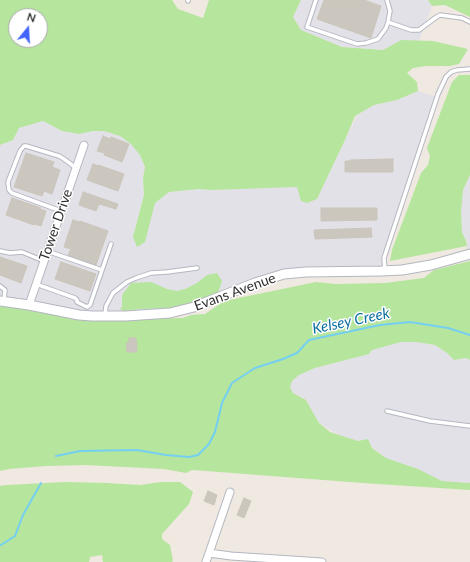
<!DOCTYPE html>
<html>
<head>
<meta charset="utf-8">
<style>
  body { margin:0 }
  #map { position:relative; width:470px; height:562px; overflow:hidden; background:#efe9e1; font-family:Lato,sans-serif }
  canvas { display:block }
  .north { position:absolute; left:8px; top:8px; width:40px; height:40px; box-sizing:border-box; background:#fff; border:1px solid #ababab; border-radius:50%; rotate:18deg; font-size:11px; font-weight:700; line-height:16px; text-align:center; color:#2e2e2e }
  .north::after { content:''; display:block; margin:auto; width:14px; height:18px; background:#4264fb; clip-path:polygon(50% 0,100% 100%,50% 72%,0 100%) }
</style>
</head>
<body>
<div id="map">
<canvas width="470" height="562"></canvas>
<div class="north">N</div>
</div>
<script>
const ctx = document.querySelector('canvas').getContext('2d');
ctx.lineJoin = 'round';
function paint(path, color) { ctx.fillStyle = color; ctx.fill(path, 'evenodd'); }
const poly = rows => new Path2D(rows.map(r => 'M' + r).join(''));
function trace(path, color, width, dash) { ctx.strokeStyle = color; ctx.lineWidth = width; ctx.lineCap = dash ? 'butt' : 'round'; ctx.setLineDash(dash || []); ctx.stroke(path); }
function drawText(font, color, halo, rows, align = 'center') {
  ctx.font = font + ' Lato,sans-serif'; ctx.lineWidth = 3; ctx.setLineDash([]); ctx.textBaseline = 'middle'; ctx.strokeStyle = halo; ctx.fillStyle = color; for (const [text, x, y, turn = 0] of rows) {
    ctx.save(); ctx.translate(x, y); ctx.rotate((+turn || 0) * Math.PI / 180); ctx.textAlign = isNaN(turn) ? turn : align; if (halo) ctx.strokeText(text, 0, 0); ctx.fillText(text, 0, 0); ctx.restore();
  }
}
paint(poly([
  [301,0,428,0,432,6,419,41,401,40,383,50,342,47,301,30,293,17],
  [418,91,437,97,384,257,385,271,295,273,205,303,126,316,0,301,0,145,13,140,19,128,43,121,62,131,79,134,93,131,104,131,120,136,131,144,140,155,145,167,143,178,144,195,133,237,151,216,155,203,169,192,199,189,212,190,297,187,317,199,357,115,374,105,397,100],
  [470,175,470,254,467,255,467,246,466,241,462,232,461,213,463,190],
  [401,342,416,342,435,345,447,353,454,360,466,358,470,360,470,483,442,481,417,469,386,458,363,440,358,441,351,440,339,435,319,423,306,400,293,393,289,387,291,381,299,375,315,368,369,354,372,350]
]), '#e3e1e8');
paint(poly([
  [0,0,172,0,178,9,203,18,209,0,301,0,293,17,301,30,342,47,383,50,401,40,433,41,468,49,459,64,450,66,426,66,413,68,407,73,417,82,418,91,397,100,374,105,355,116,345,140,317,199,307,203,301,201,297,187,212,190,199,189,169,192,155,203,145,242,137,247,133,237,144,195,143,178,145,167,140,155,131,144,120,136,104,131,93,131,79,134,62,131,43,121,19,128,13,140,0,145],
  [16,16,40,16,40,40,16,40],
  [428,0,470,0,470,17,445,5,432,6],
  [459,75,470,75,470,175,463,190,461,213,462,232,466,241,467,246,390,261,392,250,421,173,428,165,430,156,427,148,452,82],
  [470,261,470,360,466,358,454,360,447,353,435,345,416,342,401,342,372,350,369,354,315,368,299,375,292,381,290,387,293,393,306,400,319,423,330,432,358,441,368,439,372,448,386,458,418,469,442,481,470,483,470,490,363,483,206,471,192,470,186,473,164,469,85,465,46,466,9,469,0,471,0,305,43,313,116,319,183,318,191,315,205,314,224,301,316,282,336,284,385,283,424,278,434,270],
  [217,273,222,281,218,293,204,299,171,308,141,309,124,311,120,309,122,307,122,295,131,283,151,282,167,289,177,291,185,289,197,283,207,275],
  [65,482,107,483,140,485,161,482,180,482,193,492,189,504,162,534,162,539,170,545,173,561,172,562,103,562,102,555,90,557,89,562,0,562,0,486,7,485]
]), '#b6e59e');
trace(poly([
  [56,456,80,451,137,450,166,455,189,457,198,455,209,444,215,432,222,403,232,383,255,368,283,359,297,353,309,340,380,325,410,322,448,328,470,335],
  [0,545,1,545,15,536,23,515,41,483]
]), '#75cff0', 2);
const building = poly([
  [324,0,364,0,381,6,371,38,317,19,324,0],
  [103,136,110,139,111,137,129,144,122,162,104,155,105,153,97,151,103,136],
  [26,153,54,162,52,167,60,170,52,194,44,191,42,196,14,187,26,153],
  [393,159,393,172,345,172,345,161,350,161,350,160,393,159],
  [93,164,98,166,98,165,124,174,118,191,87,180,93,164],
  [83,192,118,204,116,209,99,204,96,211,79,205,83,192],
  [12,198,41,208,40,209,46,211,41,226,35,224,34,225,6,215,12,198],
  [321,208,377,208,377,220,321,221,321,208],
  [73,220,80,222,80,221,108,231,96,265,68,255,71,249,64,247,73,220],
  [371,228,372,237,315,239,314,230,371,228],
  [0,257,27,266,21,283,0,275,0,257],
  [61,262,96,274,90,291,55,279,61,262],
  [129,338,136,338,137,352,127,352,126,343,129,343,129,338],
  [208,491,217,495,214,505,204,501,208,491],
  [244,498,251,501,244,518,237,515,244,498]
]);
paint(building, '#cbc7bf');
trace(building, '#cbc5ba', 1);
const service = poly([
  [316,0,307,27,357,44,366,43,378,39,386,28,388,22],
  [387,0,390,11,388,22,411,30,419,30,435,18,440,15,462,18,470,22],
  [188,1,188,0],
  [61,211,12,193,9,190,8,182,20,151,24,146,26,146,59,156,64,159,76,168],
  [0,251,10,253,22,252,44,261],
  [47,251,102,270],
  [385,270,384,258,438,94,446,77,451,72,457,70,470,69],
  [36,284,75,298,77,300,77,302,87,307,90,305,111,244],
  [0,286,5,290,4,300],
  [105,315,106,306,113,293,127,282,136,278,151,273,167,272,197,268],
  [387,411,430,421,470,426]
]);
const minor = poly([
  [29,305,84,145],
  [209,553,231,556,322,562],
  [206,562,230,492]
]);
const tertiary = poly([
  [0,301,29,305,79,315,92,316,126,316,170,313,194,307,255,283,284,274,306,272,381,271,402,270,431,265,470,254]
]);
trace(service, '#b4b7c1', 5.5);
trace(minor, '#b4b7c1', 9);
trace(tertiary, '#b4b7c1', 11);
trace(service, '#fff', 3.5);
trace(minor, '#fff', 7);
trace(tertiary, '#fff', 9);
drawText('14px', '#2e2e2e', '#fff', [
  ["Tower Drive",56,225,-71],
  ["Evans Avenue",235,292,-20]
]);
drawText('italic 15px', '#0d6fa3', '#fff', [
  ["Kelsey Creek",351,321,-12]
]);
</script>
</body>
</html>
